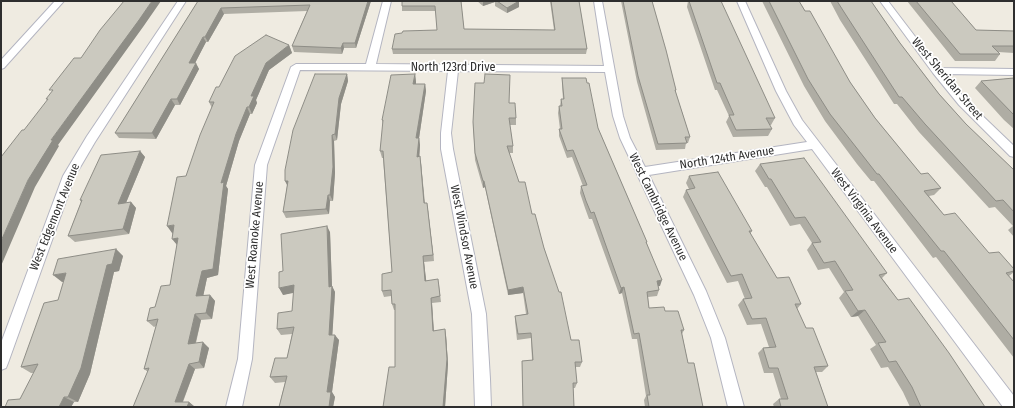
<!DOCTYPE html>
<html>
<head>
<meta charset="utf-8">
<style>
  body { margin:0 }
  #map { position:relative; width:1015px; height:408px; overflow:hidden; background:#efebe1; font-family:"Fira Sans Condensed",sans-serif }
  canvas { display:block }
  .frame { position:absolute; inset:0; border:2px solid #2e2e2e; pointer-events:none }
</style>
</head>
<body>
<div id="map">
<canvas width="1015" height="408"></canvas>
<div class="frame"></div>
</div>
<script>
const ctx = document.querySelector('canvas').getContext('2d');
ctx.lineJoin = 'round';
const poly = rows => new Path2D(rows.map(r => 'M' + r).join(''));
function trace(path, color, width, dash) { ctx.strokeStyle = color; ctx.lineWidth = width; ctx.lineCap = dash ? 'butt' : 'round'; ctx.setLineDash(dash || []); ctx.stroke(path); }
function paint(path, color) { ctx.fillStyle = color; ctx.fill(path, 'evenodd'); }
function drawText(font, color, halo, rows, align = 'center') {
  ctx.font = font + ' "Fira Sans Condensed",sans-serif'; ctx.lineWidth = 3.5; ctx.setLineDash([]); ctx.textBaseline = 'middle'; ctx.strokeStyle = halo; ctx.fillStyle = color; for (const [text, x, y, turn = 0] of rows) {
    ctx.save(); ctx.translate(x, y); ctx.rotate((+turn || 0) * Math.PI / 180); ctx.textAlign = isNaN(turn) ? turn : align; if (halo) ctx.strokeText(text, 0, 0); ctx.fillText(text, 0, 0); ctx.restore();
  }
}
const street = poly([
  [55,1,64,1,4,68,1,69,1,60,55,1],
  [178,1,186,1,95,142,75,176,8,363,6,368,1,370,1,343,63,176,87,136,178,1],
  [383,1,391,1,376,64,604,66,594,1,602,1,623,116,630,138,645,167,807,142,794,125,776,91,737,1,745,1,786,91,802,120,1014,396,1014,407,1003,407,812,149,649,175,706,291,725,338,744,407,728,407,711,338,694,295,620,138,613,116,605,72,458,71,451,133,453,149,486,314,490,379,491,407,475,407,472,314,441,149,441,133,448,71,300,70,267,165,252,359,242,407,226,407,238,359,255,165,291,67,296,64,366,64,383,1],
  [880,1,888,1,939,68,1014,69,1014,75,944,74,967,101,1014,146,1014,157,1010,156,959,105,933,73,880,1]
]);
trace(street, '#b4b5c1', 2);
paint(street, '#fff');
paint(poly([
  [198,1,371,1,356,48,344,48,342,54,294,52,292,46,307,11,224,14,208,42,206,42,195,63,199,69,180,105,175,105,156,139,119,138,115,133],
  [461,1,464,29,554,30,550,1,579,1,587,49,586,54,393,54,392,49,402,33,437,30,436,11,402,11,402,6],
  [477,1,519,1,519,7,507,13,495,6,495,2,483,6],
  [621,1,652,1,676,90,676,93,690,137,688,143,686,143,685,149,656,150,637,82],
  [688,1,775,118,771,125,769,125,772,129,768,136,733,137,726,122,729,116,717,90,715,90,687,7],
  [762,1,799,1,850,82,875,118,921,174,941,188,934,195,929,196,944,215,989,253,1014,269,1014,272,1009,276,1014,282,1014,358,936,257,933,258,874,181,871,181,857,164,825,121,804,86],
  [830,1,871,1,900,43,939,94,966,124,1014,170,1014,237,1008,230,1013,226,995,207,989,208,919,132,897,104,894,104,840,20],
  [907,1,951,1,976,30,1014,31,1014,53,998,52,1000,54,995,61,955,61],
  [289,45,292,53,269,70,256,100,257,103,252,114,250,114,239,141,226,186,228,189,218,275,207,278,203,296,210,295,215,301,212,319,201,320,196,343,209,348,204,368,195,369,183,402,189,402,195,407,133,407,148,372,144,369,156,326,154,327,147,321,155,307,170,285,177,245,172,233,186,176,212,108,209,102,219,87],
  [347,74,348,81,341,104,337,140,334,141,335,173,333,201,330,201,329,214,286,218,283,212,287,186],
  [415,74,416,82,416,84,425,84,426,91,419,138,420,145,419,156,421,163,425,203,427,203,428,210,434,261,424,262,426,281,439,285,441,302,432,303,434,331,446,335,448,364,445,407,383,407,395,367,395,310,394,310,392,304,391,296,384,297,382,291,392,272,383,158,382,158,380,151,383,125,382,120],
  [562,78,587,83,598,128,647,242,647,244,660,286,658,286,659,290,657,296,648,297,649,308,665,311,684,330,682,334,688,363,703,407,645,407,644,400,646,396,637,339,632,339,622,293,619,294,592,219,589,219,585,208,580,193,581,186,583,186,572,157,567,158,559,136,559,129,560,129,558,113,559,106,560,106,561,99,563,99,562,85],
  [1014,78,1014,129,1004,120,975,88,981,81],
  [510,103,516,118,516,125,510,125,513,146,513,153,509,153,519,182,532,214,544,248,571,340,582,362,580,367,575,367,577,383,575,388,573,388,574,407,523,407,522,361,532,360,531,338,517,340,515,321,515,316,526,314,523,293,508,295,485,187,483,188,475,160,473,122],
  [140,151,145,157,126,203,131,202,136,208,129,234,75,242,68,236,81,202,80,200],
  [760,164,887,273,882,278,898,300,985,407,910,407,903,392,888,367,881,368,870,349,876,345,858,316,851,317,839,298,844,292,829,268,818,270,807,250,812,243,800,224,790,226,767,187,765,187,755,171],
  [689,176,752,231,750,234,777,278,801,304,797,309,806,328,828,366,822,372,816,372,828,407,774,407,773,404,779,399,781,399,773,373,764,373,758,353,763,348,769,347,761,324,747,325,738,305,743,299,745,299,738,281,727,283,683,197,686,190,689,189,686,183],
  [330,232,332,286,335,292,332,335,339,340,332,392,335,397,333,407,279,407,285,382,275,383,270,377,287,358,292,334,281,335,277,329,292,311,294,292,283,295,283,271],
  [116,249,123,256,119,271,114,272,90,374,78,402,74,402,71,407,5,407,20,399,34,373,31,373,21,367,58,300,64,282,62,282]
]), '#afada4');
paint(poly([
  [152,1,161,1,143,27,58,145,59,146,35,187,1,266,1,241,28,180,51,140],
  [368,1,371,1,356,48,355,43],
  [483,1,495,1,495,2,483,6],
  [519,1,519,7,507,13,507,8],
  [221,8,224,14,208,42,205,37],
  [203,37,206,42,192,69,189,63],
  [343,43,344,48,342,54,341,48],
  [289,45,292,53,269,70,256,100,257,103,252,114,249,107,251,96,266,63],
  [196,63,199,69,180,105,177,99],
  [347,74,348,81,341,104,337,140,335,134,339,98],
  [415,74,416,82,415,92,413,84],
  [425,84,426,91,418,145,416,138],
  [171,99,175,105,156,139,152,133],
  [247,107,250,114,239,141,226,186,228,189,218,275,207,278,202,302,196,296,221,183,236,134],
  [332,135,334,141,335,173,333,201,330,195],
  [419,138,420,145,419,163,417,157],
  [140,151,145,157,123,210,118,204],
  [420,156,421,163,425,210,424,203],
  [285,181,288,181,288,187],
  [483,181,484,181,485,187,483,188],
  [328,195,330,201,329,214,326,209],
  [131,202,136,208,129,234,123,229],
  [427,203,428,210,434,261,433,255],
  [174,225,179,232,172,233,167,226],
  [327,226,330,232,332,287,332,286,335,292,332,341,329,335,329,287],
  [178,238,177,245,172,239],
  [116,249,123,256,119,271,114,272,90,374,78,402,68,397,107,265],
  [423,256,424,262,427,287,425,281],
  [66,273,75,280,62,282,53,275],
  [662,280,660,286,654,287,657,281],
  [294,285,298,292,283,295,279,288],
  [523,287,523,293,508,295,508,290],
  [624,287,622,293,619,294,621,288],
  [210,295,215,301,212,319,206,313],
  [431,298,432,303,434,336,433,331],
  [865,310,858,316,851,317,858,311],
  [195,314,201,320,194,349,188,344],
  [445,329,446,335,448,364,445,407,443,407],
  [335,335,339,340,332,392,335,397,333,407,329,407,327,392],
  [203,342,209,348,204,368,199,362],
  [189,364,195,369,181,406,175,402],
  [64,397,74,402,71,407,59,407],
  [189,402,195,407,187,407]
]), '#8e8d86');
const building = poly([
  [124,1,152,1,139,20,51,140,53,140,28,180,1,241,1,157,22,130,24,130,48,99,46,99,53,90,49,90,74,58,81,58,100,30,124,1],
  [198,1,368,1,355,43,343,43,341,48,292,46,310,5,221,8,205,37,203,37,189,63,196,63,177,99,171,99,152,133,115,133,198,1],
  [402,1,461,1,464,29,555,30,551,1,579,1,587,49,392,49,395,34,402,33,403,31,437,30,435,6,402,6,402,1],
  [497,1,519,1,507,8,497,1],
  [623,1,652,1,666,50,676,90,675,90,690,137,685,137,687,143,658,144,638,76,623,1],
  [689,1,721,1,775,118,766,118,772,129,736,130,729,115,734,115,720,83,717,83,689,1],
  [769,1,799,1,805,11,810,11,850,82,875,118,921,174,928,173,941,188,924,191,944,215,955,213,989,253,999,252,1014,269,1014,271,1006,273,1014,282,1014,340,944,251,941,251,879,174,877,174,863,156,830,114,808,79,769,1],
  [837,1,871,1,900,43,939,94,966,124,1014,170,1014,212,1003,200,996,201,925,124,902,97,899,97,844,12,837,1],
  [916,1,951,1,976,30,1014,31,1014,46,992,46,1000,54,960,54,916,1],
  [266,35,289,45,266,63,251,96,254,96,249,107,247,107,236,134,221,183,224,182,213,269,202,271,196,296,210,295,206,313,195,314,188,344,203,342,199,362,189,364,175,402,189,402,187,407,133,407,149,368,144,369,158,319,147,321,150,308,155,307,161,286,170,285,178,238,172,239,174,225,167,226,177,177,186,176,200,135,214,102,209,102,216,87,219,87,235,56,266,35],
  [315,74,347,74,339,98,335,134,332,135,333,167,330,195,328,195,326,209,283,212,288,181,285,181,285,170,293,130,315,74],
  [415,74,413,84,425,84,416,138,419,138,417,157,420,156,424,203,427,203,433,255,423,256,425,281,438,279,440,296,431,298,433,331,445,329,447,359,443,407,383,407,389,367,395,367,395,304,392,304,391,290,382,291,382,274,392,272,383,151,380,151,383,120,382,120,391,75,415,74],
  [485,74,510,75,509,103,515,103,516,118,509,118,513,146,507,146,519,182,525,182,532,214,535,214,544,248,559,292,561,292,571,340,579,340,582,362,575,362,577,383,573,383,574,407,523,407,522,361,533,360,531,333,518,334,515,316,528,314,523,287,508,290,484,181,483,181,475,153,473,122,475,83,484,83,485,74],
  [562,78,586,78,587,83,589,83,598,128,647,242,646,242,662,280,657,281,659,290,647,292,649,308,664,307,665,311,678,311,684,330,681,330,688,363,694,363,703,407,649,407,647,395,650,395,639,333,634,334,624,287,621,288,594,212,591,213,586,201,581,186,587,185,573,150,567,151,559,129,562,129,559,106,562,106,561,99,564,99,562,78],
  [1014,78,1014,115,981,81,1014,78],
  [140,151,118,204,131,202,123,229,68,236,82,200,80,200,101,155,140,151],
  [804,158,887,273,879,275,898,300,909,298,949,353,985,407,921,407,912,387,896,361,889,362,878,343,886,342,865,310,858,311,845,291,853,290,835,261,824,263,812,243,821,242,805,217,795,218,771,179,769,179,760,164,804,158],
  [718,172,752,231,749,231,777,278,789,277,801,304,795,304,806,328,813,328,828,366,814,367,828,407,781,407,779,399,788,399,778,368,769,368,763,348,776,347,766,318,752,319,743,299,752,298,742,274,731,276,686,190,695,188,689,176,718,172],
  [327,226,329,287,332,286,329,335,335,335,327,392,331,392,329,407,279,407,287,376,270,377,275,358,287,358,294,327,277,329,278,313,292,311,294,285,279,288,279,272,283,271,281,234,327,226],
  [116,249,112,264,107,265,81,368,68,397,64,397,59,407,5,407,8,400,20,399,38,364,21,367,44,303,58,300,66,273,53,275,58,259,116,249]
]);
paint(building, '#cbc9bf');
trace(building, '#8e8d86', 1);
drawText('12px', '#2e2e2e', '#fff', [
  ["North 123rd Drive",453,68],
  ["West Sheridan Street",947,79,50],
  ["North 124th Avenue",727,158,-9],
  ["West Cambridge Avenue",658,207,64],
  ["West Virginia Avenue",864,211,53],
  ["West Edgemont Avenue",55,217,-68],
  ["West Roanoke Avenue",255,235,-85],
  ["West Windsor Avenue",464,237,79]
]);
</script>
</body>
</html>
